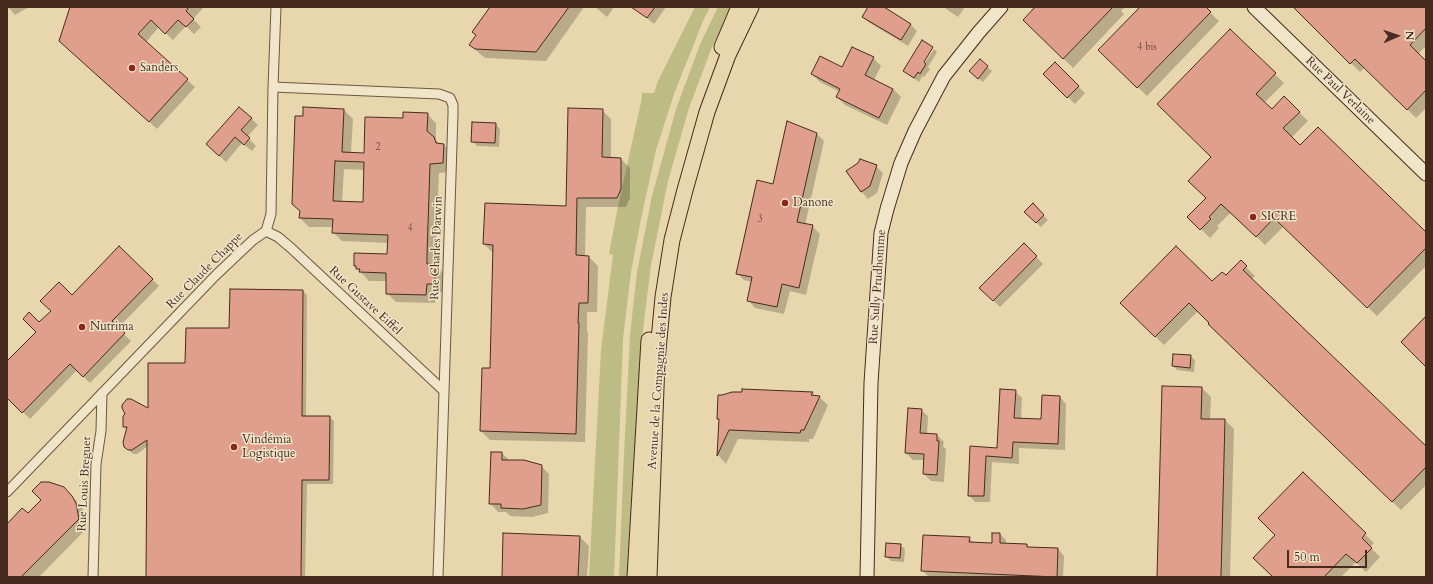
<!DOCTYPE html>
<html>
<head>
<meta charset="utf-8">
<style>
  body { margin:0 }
  #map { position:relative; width:1433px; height:584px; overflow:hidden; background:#e8d6ac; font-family:Cardo,serif }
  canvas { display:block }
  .frame { position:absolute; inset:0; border:8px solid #462b1e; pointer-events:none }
  .north { position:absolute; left:1377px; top:16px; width:40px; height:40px; -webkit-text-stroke:3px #f0e4c9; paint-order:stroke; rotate:88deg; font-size:11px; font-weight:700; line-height:16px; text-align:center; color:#462b1e }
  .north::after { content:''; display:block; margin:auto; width:14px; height:18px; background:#462b1e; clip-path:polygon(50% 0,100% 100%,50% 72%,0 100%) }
  .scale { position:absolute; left:1287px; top:550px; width:80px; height:18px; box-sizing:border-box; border:2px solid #462b1e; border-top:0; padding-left:5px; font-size:12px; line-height:14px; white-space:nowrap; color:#462b1e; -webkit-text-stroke:3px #f0e4c9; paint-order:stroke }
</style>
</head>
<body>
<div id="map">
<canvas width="1433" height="584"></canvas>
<div class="frame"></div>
<div class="north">N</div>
<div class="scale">50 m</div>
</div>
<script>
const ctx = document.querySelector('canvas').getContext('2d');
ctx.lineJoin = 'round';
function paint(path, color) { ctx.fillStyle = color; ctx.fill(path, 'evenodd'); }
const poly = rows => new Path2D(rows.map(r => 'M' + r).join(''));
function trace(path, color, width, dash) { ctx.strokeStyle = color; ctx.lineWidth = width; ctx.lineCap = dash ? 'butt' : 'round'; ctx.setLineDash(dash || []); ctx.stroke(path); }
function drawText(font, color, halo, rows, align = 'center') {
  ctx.font = font + ' Cardo,serif'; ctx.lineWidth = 3; ctx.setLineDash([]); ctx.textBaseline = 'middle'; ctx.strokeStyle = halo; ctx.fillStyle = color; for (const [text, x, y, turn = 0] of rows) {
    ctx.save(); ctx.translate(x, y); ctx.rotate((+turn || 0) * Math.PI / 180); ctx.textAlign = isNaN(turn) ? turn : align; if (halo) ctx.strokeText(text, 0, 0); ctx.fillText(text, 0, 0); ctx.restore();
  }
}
paint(poly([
  [695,7,710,7,703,21,674,94,656,150,641,219,631,272,623,339,614,577,589,577,601,350,613,255,609,254,618,206,642,98,642,93,654,93,658,81],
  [718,7,732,7,712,47,689,108,668,181,651,265,642,338,630,577,619,577,624,455,630,335,637,272,652,196,676,109,701,42]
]), '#bdbc84');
paint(poly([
  [8,7,29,7,15,15],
  [71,7,204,7,193,19,201,27,194,34,186,26,173,40,159,27,146,42,195,87,157,129,68,48],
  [491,7,584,7,546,61,485,58,480,54,470,45],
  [595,7,614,7,607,17],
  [637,7,666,7,654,24,636,9],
  [869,7,882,7,911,25,917,31,908,46,870,23,863,17],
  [943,7,965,7,958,17],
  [1037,7,1125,7,1121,11,1124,14,1073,68,1024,20],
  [1141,7,1204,7,1219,21,1147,96,1100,50],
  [1294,7,1426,7,1426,46,1418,54,1426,62,1426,108,1416,118,1365,67,1360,72],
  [1230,30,1284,83,1264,103,1272,111,1284,98,1308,121,1291,138,1300,146,1426,233,1426,266,1377,316,1284,226,1265,245,1231,212,1217,226,1219,228,1210,238,1189,217,1207,198],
  [934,49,937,52,928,67,930,69,924,77,922,76,919,82,904,71,920,66,922,67],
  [873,58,881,66,874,80,893,89,901,97,887,125,845,105,837,97,840,92,820,82,812,74,843,68],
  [980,60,992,71,983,82,975,76],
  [1055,64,1085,93,1075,104,1044,74],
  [344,110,353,119,351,153,365,154,404,119,427,114,436,123,436,140,440,145,444,145,453,154,452,172,439,173,435,264,444,274,443,292,435,292,435,303,396,302,387,293,387,281,369,281,355,266,388,255,388,243,342,241,333,232,333,227,309,227,300,218,301,212,293,204],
  [344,169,365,170,364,203,342,202],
  [602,110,611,119,611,159,621,159,630,168,630,198,626,207,586,207,585,256,589,257,598,266,597,312,587,312,587,331,588,333,585,442,490,440,481,431,491,369,493,253,484,244,567,207],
  [251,118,258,125,247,137,256,146,252,151,242,143,226,162,214,151],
  [496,124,500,129,499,147,477,146,472,141],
  [817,134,824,141,805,225,812,226,820,234,806,295,790,291,784,314,755,308,748,300,752,282,744,280,737,273,774,185],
  [876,166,883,173,877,193,868,199,862,192,848,171],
  [1033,204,1048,220,1041,227,1025,212],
  [1024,244,1043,264,1000,307,981,288],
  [119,248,159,286,118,328,131,341,90,383,77,370,30,419,7,396,7,363,37,332,39,324,72,296],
  [1241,262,1255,276,1252,279,1426,448,1426,485,1401,510,1218,333,1211,323,1198,311,1164,345,1122,303,1212,283,1226,277],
  [303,291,307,295,306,417,330,417,334,422,333,484,307,484,305,577,147,577,148,446,137,454,133,454,125,446,127,429,124,426,149,409,186,364,230,329],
  [1190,356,1195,360,1194,372,1177,370,1173,366],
  [1202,388,1211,397,1210,420,1225,420,1234,429,1230,577,1158,577],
  [1015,391,1022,398,1021,419,1042,420,1060,397,1066,404,1065,450,1019,448,1019,464,992,462,990,502,975,502,969,495,971,448,998,449],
  [812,393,815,396,819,397,828,405,813,439,809,439,809,442,738,439,726,464,718,455,720,420,718,418],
  [921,410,928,416,927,435,937,435,944,442,943,446,946,449,944,482,931,481,924,474,925,460,913,460,906,453],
  [492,453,502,453,510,461,541,466,549,474,548,513,532,517,510,516,506,512,498,512,490,503],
  [1303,474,1374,543,1370,547,1380,557,1366,572,1356,562,1341,577,1274,577,1276,535],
  [64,488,81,506,85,513,87,528,39,577,7,577,7,525,28,515],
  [1000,534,1006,540,1006,544,1027,545,1030,548,1058,549,1064,556,1063,577,929,577,922,570,969,538,974,543,992,544],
  [580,537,589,546,587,577,503,577],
  [900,545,905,549,904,562,891,561,886,556]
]), '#0003');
const building = poly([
  [70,7,189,7,186,11,194,19,186,27,178,20,165,34,151,20,138,34,188,79,149,122,59,41,70,7],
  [490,7,569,7,536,52,475,49,469,45,476,35,472,32,490,7],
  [631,7,655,7,647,18,631,7],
  [868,7,884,7,911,24,901,40,862,17,868,7],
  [1035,7,1113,7,1063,59,1023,20,1035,7],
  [1140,7,1206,7,1211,12,1137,88,1098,50,1140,7],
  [1293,7,1426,7,1426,28,1410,45,1426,61,1426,90,1407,110,1355,59,1350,64,1293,7],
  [1230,29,1276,73,1256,94,1272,109,1284,96,1300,112,1283,128,1300,145,1318,127,1426,232,1426,248,1367,308,1274,218,1256,237,1221,204,1209,217,1211,219,1200,230,1187,217,1206,198,1188,181,1211,157,1157,104,1230,29],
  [922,40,933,47,924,62,926,64,920,74,918,72,914,78,903,71,922,40],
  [852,47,874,57,865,75,893,89,879,118,836,97,840,89,811,74,820,56,842,67,852,47],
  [980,59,988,66,978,79,969,71,980,59],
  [1055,62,1079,86,1067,98,1043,74,1055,62],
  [239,107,252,118,241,130,250,138,244,145,235,137,219,156,206,144,239,107],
  [303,107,344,109,342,152,364,153,365,117,403,118,403,112,428,113,427,131,434,137,436,143,444,144,443,163,430,164,427,255,427,264,435,264,435,284,427,284,426,295,386,294,386,273,359,272,360,269,356,269,356,266,354,266,354,253,387,254,388,235,332,233,333,219,299,218,300,211,292,204,295,116,303,116,303,107],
  [335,161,364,162,363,202,333,201,335,161],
  [568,108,603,109,602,157,621,158,621,189,617,198,577,198,576,255,589,256,588,303,579,303,578,323,579,323,576,434,480,431,482,368,490,368,493,245,483,244,485,203,566,206,568,108],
  [787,121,817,133,797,222,813,225,799,288,782,284,777,307,747,301,752,277,736,274,757,180,773,184,787,121],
  [472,122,496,123,495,143,471,142,472,122],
  [860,159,877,165,870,186,861,192,846,171,858,163,860,159],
  [1033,203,1044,215,1036,223,1024,212,1033,203],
  [1024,243,1037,256,993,301,979,288,1024,243],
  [119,246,153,279,112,321,125,333,83,377,70,364,22,413,7,398,7,361,36,332,23,319,29,312,39,322,51,311,40,301,59,282,72,295,119,246],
  [1176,246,1212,281,1222,272,1226,275,1241,260,1247,266,1243,270,1426,446,1426,467,1392,502,1208,324,1209,323,1189,303,1155,337,1120,303,1176,246],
  [230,289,303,290,302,416,330,416,329,480,302,480,301,577,146,577,147,440,132,450,128,450,124,447,123,442,127,427,123,427,123,416,125,414,122,408,122,405,127,399,131,399,148,408,148,363,185,363,186,328,229,328,230,289],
  [1426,316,1426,367,1401,342,1426,316],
  [1173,354,1191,355,1190,368,1172,366,1173,354],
  [1162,386,1202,387,1201,419,1225,419,1221,577,1157,577,1162,386],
  [742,389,813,392,811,395,820,396,804,430,801,430,800,433,729,430,717,456,719,419,717,419,718,395,722,395,732,392,742,392,742,389],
  [1000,389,1016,390,1014,418,1041,419,1042,395,1060,396,1058,444,1013,442,1012,458,986,456,984,496,968,496,970,446,997,448,1000,389],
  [908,408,922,409,920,433,937,434,937,441,939,441,937,475,923,474,924,454,905,453,908,408],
  [491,452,502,452,502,460,524,460,542,465,541,505,523,509,501,508,501,504,489,504,491,452],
  [1303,472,1366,533,1362,538,1372,548,1357,563,1346,554,1324,577,1273,577,1253,558,1275,535,1258,518,1303,472],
  [41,482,49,482,64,487,72,496,76,503,79,519,21,577,7,577,7,524,22,508,28,513,41,500,32,491,41,482],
  [503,533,580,536,578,577,502,577,503,533],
  [992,533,1000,533,1000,543,1027,544,1027,547,1058,548,1057,577,921,571,923,535,970,537,969,542,992,543,992,533],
  [886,543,901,544,900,558,885,557,886,543]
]);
paint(building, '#e09f8d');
trace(building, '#462b1e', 1);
const street = poly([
  [273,87,439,94,450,98,453,105,453,114,438,577],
  [266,231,278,237,291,248,444,391],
  [7,492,215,276,253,240,266,231,271,214,273,87,276,7],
  [93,577,96,464,101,431,102,393]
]);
const secondary = poly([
  [1254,7,1426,174],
  [867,577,871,383,881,233,887,209,901,163,915,131,944,76,979,32,1001,7]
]);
const primary = poly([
  [722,47,739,7],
  [635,577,649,340],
  [649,577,657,361,663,297,672,240,685,190,707,112,728,55,751,7]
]);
trace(street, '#6e5642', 11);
trace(secondary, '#462b1e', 15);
trace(primary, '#462b1e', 17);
trace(street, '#f0e4c9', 9);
trace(secondary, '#f0e4c9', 13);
trace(primary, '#e8d6ac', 15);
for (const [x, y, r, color] of [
  [132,68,4,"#8f2418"],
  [785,203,4,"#8f2418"],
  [1253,217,4,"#8f2418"],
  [82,327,4,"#8f2418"],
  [234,447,4,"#8f2418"]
]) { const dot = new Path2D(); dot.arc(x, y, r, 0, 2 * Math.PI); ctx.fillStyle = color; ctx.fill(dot); trace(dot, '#f0e4c9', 1.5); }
drawText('10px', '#6c483a', null, [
  ["4 bis",1147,48],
  ["2",378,148],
  ["3",760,220],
  ["4",410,229]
]);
drawText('12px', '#462b1e', '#f0e4c9', [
  ["Sanders",140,68],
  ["Danone",793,203],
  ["SICRE",1261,217],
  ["Nutrima",90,327],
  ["Vindémia",242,440],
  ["Logistique",242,454]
], 'left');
drawText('12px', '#462b1e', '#f0e4c9', [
  ["Rue Paul Verlaine",1340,91,44],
  ["Rue Charles Darwin",437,248,-88],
  ["Rue Claude Chappe",205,271,-45],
  ["Rue Sully Prudhomme",878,287,-86],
  ["Rue Gustave Eiffel",365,301,43],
  ["Avenue de la Compagnie des Indes",659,381,-86],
  ["Rue Louis Breguet",85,484,-87]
]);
</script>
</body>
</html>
